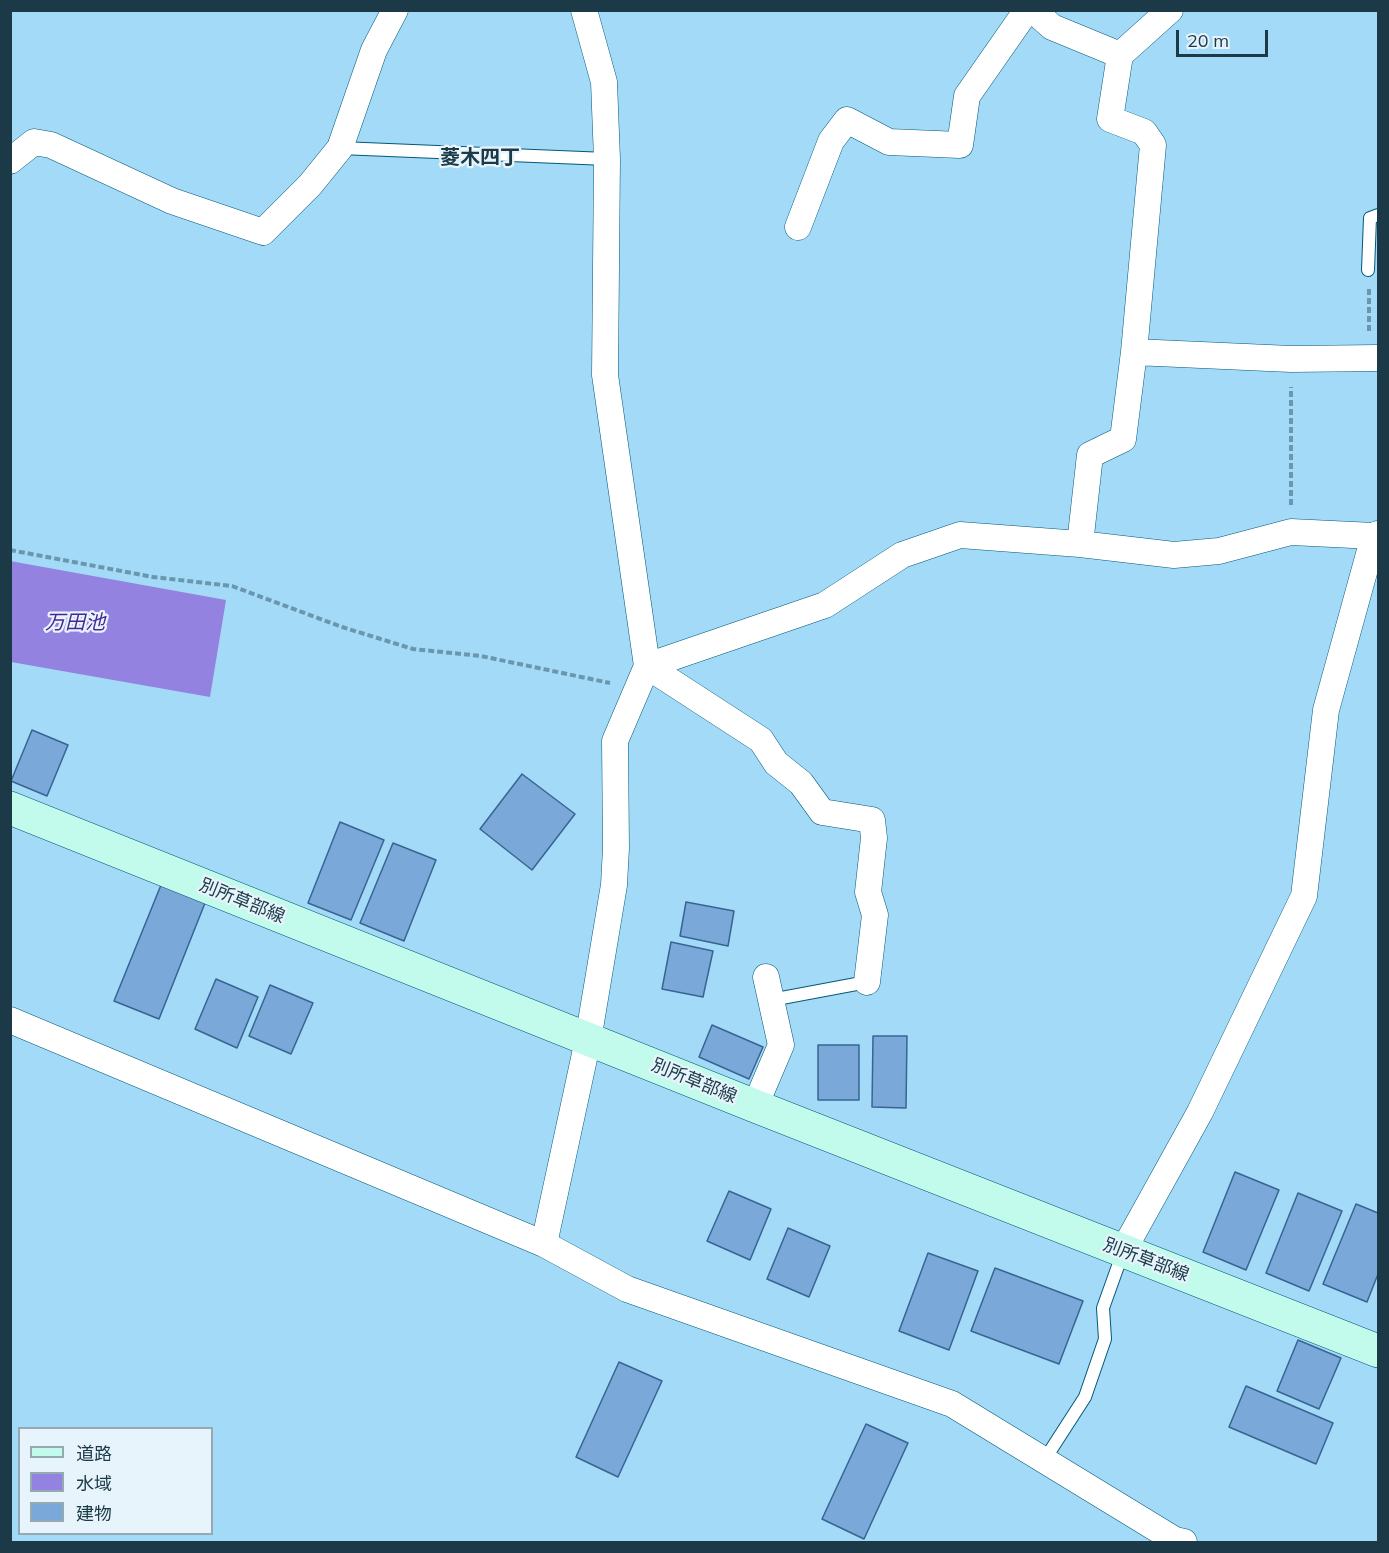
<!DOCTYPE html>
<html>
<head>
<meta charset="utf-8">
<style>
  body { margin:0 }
  #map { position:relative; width:1389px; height:1553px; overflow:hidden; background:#a2daf7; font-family:Mulish,"Noto Sans JP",sans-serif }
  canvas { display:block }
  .frame { position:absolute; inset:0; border:12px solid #1b3947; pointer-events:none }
  .legend { position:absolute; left:18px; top:1427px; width:195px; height:108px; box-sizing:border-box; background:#e7f4fb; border:2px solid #95a9b3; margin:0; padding:8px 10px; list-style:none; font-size:18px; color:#1b3947 }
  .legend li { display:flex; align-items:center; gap:12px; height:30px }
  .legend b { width:30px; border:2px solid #95a9b3 }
  .scale { position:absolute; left:1176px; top:30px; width:92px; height:27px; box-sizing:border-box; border:3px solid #1b3947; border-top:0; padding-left:8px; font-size:18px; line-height:21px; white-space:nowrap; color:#1b3947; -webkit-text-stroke:4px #e7f4fb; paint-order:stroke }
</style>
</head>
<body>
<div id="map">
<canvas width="1389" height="1553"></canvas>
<div class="frame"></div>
<ul class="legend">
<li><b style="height:8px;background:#c2faec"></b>道路</li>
<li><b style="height:16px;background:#9482e1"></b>水域</li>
<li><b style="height:16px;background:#7aa8d9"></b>建物</li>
</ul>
<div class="scale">20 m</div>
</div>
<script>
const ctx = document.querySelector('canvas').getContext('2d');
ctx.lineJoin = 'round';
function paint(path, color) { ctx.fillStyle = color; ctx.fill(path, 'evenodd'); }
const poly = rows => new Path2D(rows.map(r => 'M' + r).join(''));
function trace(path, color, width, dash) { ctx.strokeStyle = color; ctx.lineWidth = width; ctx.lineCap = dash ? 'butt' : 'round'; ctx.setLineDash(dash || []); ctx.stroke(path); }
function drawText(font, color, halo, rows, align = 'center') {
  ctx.font = font + ' Mulish,"Noto Sans JP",sans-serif'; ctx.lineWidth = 4.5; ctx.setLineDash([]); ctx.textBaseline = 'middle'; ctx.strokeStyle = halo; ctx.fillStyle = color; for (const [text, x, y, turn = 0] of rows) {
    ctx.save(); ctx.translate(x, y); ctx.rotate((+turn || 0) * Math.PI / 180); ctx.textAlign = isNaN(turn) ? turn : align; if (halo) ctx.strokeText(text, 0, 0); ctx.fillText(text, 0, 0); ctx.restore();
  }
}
paint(poly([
  [10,561,226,600,210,697,11,662]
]), '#9482e1');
const building = poly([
  [32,730,68,745,47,796,11,781,32,730],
  [522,774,575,814,532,870,480,829,522,774],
  [340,822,384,840,351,920,308,903,340,822],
  [393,843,436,860,404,941,360,923,393,843],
  [161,885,205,903,159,1019,114,1001,161,885],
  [686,902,734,911,728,946,680,936,686,902],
  [671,942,713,951,703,997,662,989,671,942],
  [216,979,258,997,237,1048,195,1029,216,979],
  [270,985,313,1003,291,1054,249,1036,270,985],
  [712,1025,763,1047,749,1079,699,1057,712,1025],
  [873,1036,907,1036,906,1108,872,1107,873,1036],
  [818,1045,859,1045,859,1100,818,1100,818,1045],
  [1235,1172,1279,1190,1246,1270,1203,1252,1235,1172],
  [729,1191,771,1209,750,1260,707,1241,729,1191],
  [1298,1193,1342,1211,1309,1291,1266,1273,1298,1193],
  [1356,1204,1378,1213,1378,1274,1367,1302,1323,1284,1356,1204],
  [788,1228,830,1246,809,1297,767,1279,788,1228],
  [928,1253,978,1271,949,1350,899,1331,928,1253],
  [995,1268,1083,1301,1059,1364,971,1331,995,1268],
  [1298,1340,1341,1358,1319,1409,1277,1391,1298,1340],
  [619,1362,662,1381,618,1477,576,1457,619,1362],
  [1246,1386,1333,1423,1316,1464,1229,1427,1246,1386],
  [866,1424,908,1443,864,1539,822,1519,866,1424]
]);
paint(building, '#7aa8d9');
trace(building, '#396491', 1.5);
const service = poly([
  [340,148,607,159],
  [1368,270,1370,218,1378,215],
  [771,1000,867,982],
  [1045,1459,1085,1397,1105,1339,1103,1308,1123,1252]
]);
const minor = poly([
  [1033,10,1052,27,1120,55],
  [10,161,34,142,51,145,172,201,263,232,310,185,340,148,374,50,395,10],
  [798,227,831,141,847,120,889,142,960,145,967,96,1027,10],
  [1134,352,1291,359,1378,358],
  [1080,544,1090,455,1123,439,1134,352,1153,145,1144,132,1110,119,1120,55,1170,10],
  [647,666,825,605,902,555,960,535,1080,544,1174,555,1219,551,1291,532,1374,536,1378,534],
  [647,666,761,740,776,763,801,783,822,812,872,820,874,838,868,892,875,915,867,982],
  [10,1020,544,1244,627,1289,952,1404,1175,1540,1184,1542],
  [755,1106,781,1045,766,977],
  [544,1244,588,1040,614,885,616,848,615,741,647,666,605,375,607,159,604,82,584,10],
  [1123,1251,1200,1112,1304,896,1326,710,1374,536]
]);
const secondary = poly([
  [10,808,755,1106,1378,1351]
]);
trace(service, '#025978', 14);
trace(minor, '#025978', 27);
trace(secondary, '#025978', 34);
trace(poly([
  [1369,289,1369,332],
  [1291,505,1291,387],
  [10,550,153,577,232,586,342,627,413,649,481,656,610,683]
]), '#6a97ae', 4, [6, 3]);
trace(service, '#fff', 12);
trace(minor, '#fff', 26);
trace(secondary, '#c2faec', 33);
drawText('18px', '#1b3947', '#e7f4fb', [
  ["別所草部線",242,901,22],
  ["別所草部線",694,1081,22],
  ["別所草部線",1146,1260,21]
]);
drawText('bold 20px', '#1b3947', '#e7f4fb', [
  ["菱木四丁",480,158]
]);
drawText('italic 20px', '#4a2695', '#e7f4fb', [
  ["万田池",75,623]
]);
</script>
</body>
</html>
